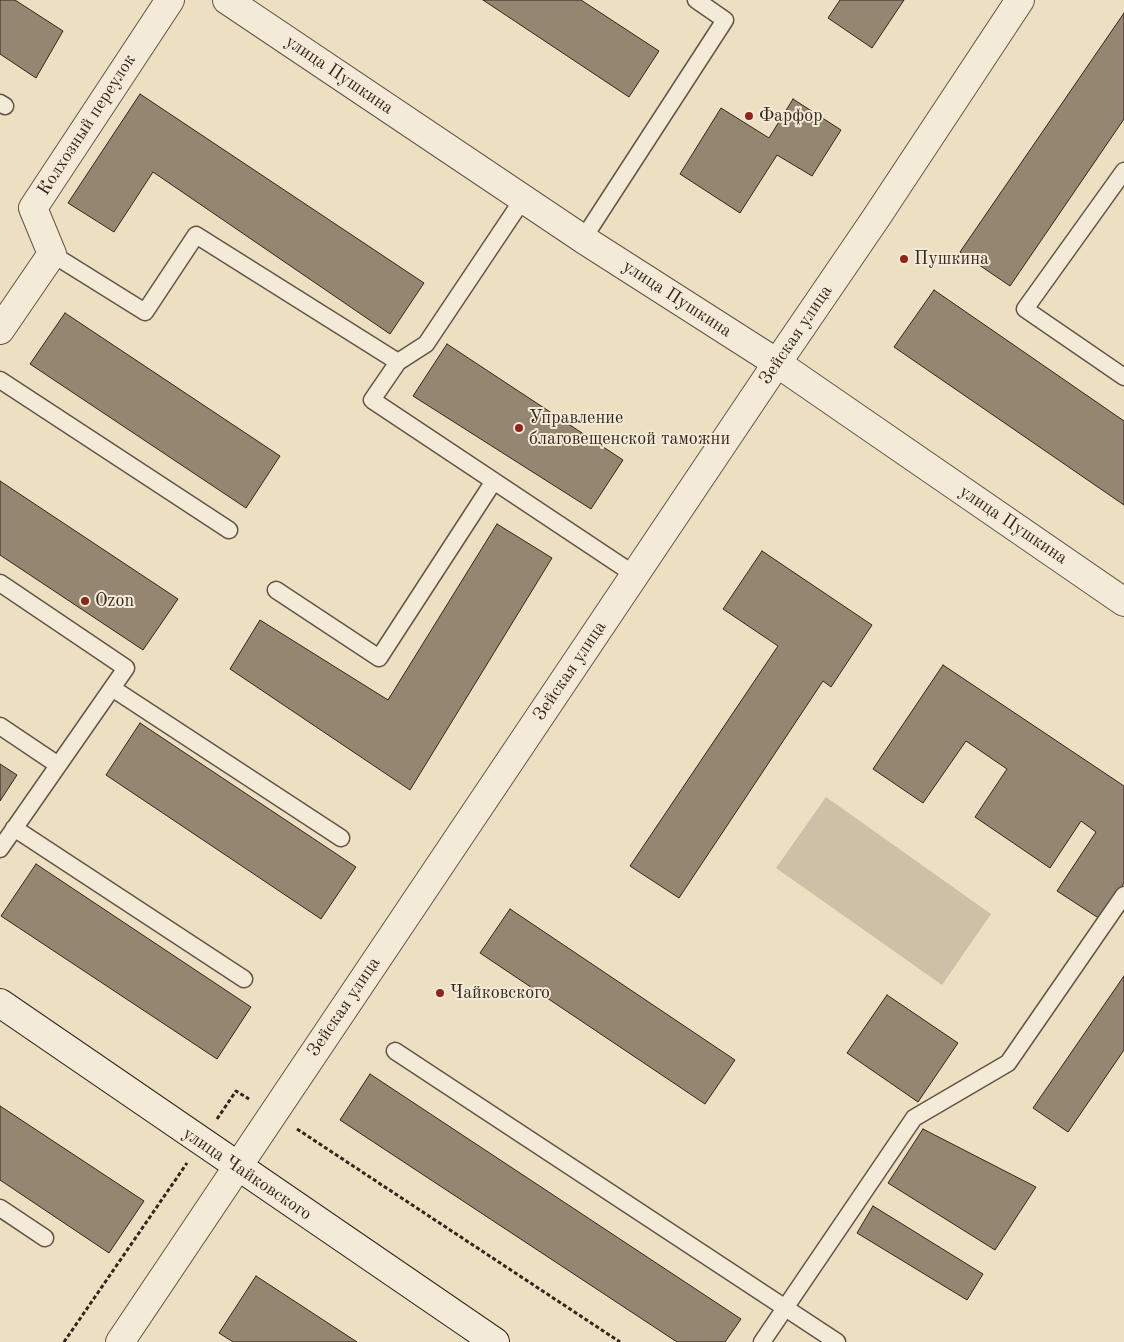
<!DOCTYPE html>
<html>
<head>
<meta charset="utf-8">
<style>
  body { margin:0 }
  canvas { display:block; background:#ede0c2 }
</style>
</head>
<body>
<canvas width="1124" height="1342"></canvas>
<script>
const ctx = document.querySelector('canvas').getContext('2d');
ctx.lineJoin = 'round';
function paint(path, color) { ctx.fillStyle = color; ctx.fill(path, 'evenodd'); }
const poly = rows => new Path2D(rows.map(r => 'M' + r).join(''));
function trace(path, color, width, dash) { ctx.strokeStyle = color; ctx.lineWidth = width; ctx.lineCap = dash ? 'butt' : 'round'; ctx.setLineDash(dash || []); ctx.stroke(path); }
function drawText(font, color, halo, rows, align = 'center') {
  ctx.font = font + ' "Old Standard TT",serif'; ctx.lineWidth = 4; ctx.setLineDash([]); ctx.textBaseline = 'middle'; ctx.strokeStyle = halo; ctx.fillStyle = color; for (const [text, x, y, turn = 0] of rows) {
    ctx.save(); ctx.translate(x, y); ctx.rotate((+turn || 0) * Math.PI / 180); ctx.textAlign = isNaN(turn) ? turn : align; if (halo) ctx.strokeText(text, 0, 0); ctx.fillText(text, 0, 0); ctx.restore();
  }
}
paint(poly([
  [826,797,991,914,942,985,776,868]
]), '#cec0a6');
const building = poly([
  [0,0,15,0,63,31,36,78,0,54,0,0],
  [483,0,581,0,659,51,629,97,483,0],
  [840,0,904,0,872,48,828,18,840,0],
  [1124,13,1124,119,1010,286,960,252,1124,13],
  [140,94,424,283,390,334,153,172,114,232,68,203,140,94],
  [793,99,841,130,812,176,777,155,740,213,680,174,721,108,769,138,793,99],
  [934,290,1124,421,1124,505,894,347,934,290],
  [65,313,280,456,246,508,30,364,65,313],
  [447,344,623,460,591,509,413,396,447,344],
  [0,481,178,599,143,650,0,555,0,481],
  [497,524,552,558,410,790,230,669,260,620,388,700,497,524],
  [762,551,872,625,831,687,823,681,679,898,630,866,778,646,723,609,762,551],
  [943,665,1124,786,1124,883,1100,919,1057,891,1096,832,1081,821,1050,868,975,817,1007,769,966,741,923,803,873,769,943,665],
  [140,723,356,867,321,919,106,775,140,723],
  [0,764,17,775,0,801,0,764],
  [36,864,251,1007,217,1059,1,916,36,864],
  [510,909,735,1060,705,1104,480,953,510,909],
  [1124,976,1124,1050,1068,1132,1033,1108,1124,976],
  [887,995,958,1043,918,1102,847,1053,887,995],
  [370,1074,741,1319,725,1342,677,1342,340,1120,370,1074],
  [0,1106,144,1201,109,1253,0,1180,0,1106],
  [923,1129,1036,1187,995,1250,888,1183,923,1129],
  [873,1206,983,1274,967,1300,857,1233,873,1206],
  [256,1276,357,1342,233,1342,219,1333,256,1276]
]);
paint(building, '#958672');
trace(building, '#36251b', 1);
const service = poly([
  [0,103,5,106],
  [1124,171,1025,309,1124,377],
  [583,239,725,20,696,0],
  [52,254,145,312,196,235,398,362,372,400,635,575],
  [398,362,426,344,523,199],
  [0,380,229,530],
  [0,583,126,668,0,849],
  [276,590,379,658,494,481],
  [112,688,341,838],
  [0,726,58,765],
  [14,828,244,979],
  [395,1051,837,1342],
  [0,1208,45,1238],
  [762,1342,914,1118,1008,1063,1124,895]
]);
const minor = poly([
  [227,0,583,239,777,363,1124,602],
  [0,330,52,254,33,208,170,0]
]);
const tertiary = poly([
  [120,1342,777,363,876,218,1020,0]
]);
const secondary = poly([
  [0,1003,495,1342]
]);
trace(service, '#645445', 19);
trace(minor, '#645445', 30);
trace(tertiary, '#645445', 30);
trace(secondary, '#36251b', 30);
trace(poly([
  [217,1119,236,1091,249,1099],
  [297,1129,620,1342],
  [64,1342,187,1163]
]), '#36251b', 3, [4, 2.5]);
trace(service, '#f3ebd7', 16);
trace(minor, '#f3ebd7', 28);
trace(tertiary, '#f3ebd7', 28);
trace(secondary, '#f3ebd7', 28);
for (const [x, y, r, color] of [
  [749,116,5,"#8f2418"],
  [904,259,5,"#8f2418"],
  [519,428,5,"#8f2418"],
  [85,601,5,"#8f2418"],
  [440,993,5,"#8f2418"]
]) { const dot = new Path2D(); dot.arc(x, y, r, 0, 2 * Math.PI); ctx.fillStyle = color; ctx.fill(dot); trace(dot, '#f3ebd7', 2); }
drawText('18px', '#36251b', '#f3ebd7', [
  ["улица Пушкина",339,75,34],
  ["Колхозный переулок",87,125,-57],
  ["улица Пушкина",677,299,33],
  ["Зейская улица",796,335,-56],
  ["улица Пушкина",1013,525,34],
  ["Зейская улица",570,671,-56],
  ["Зейская улица",344,1007,-56],
  ["улица Чайковского",247,1174,34]
]);
drawText('18px', '#36251b', '#f3ebd7', [
  ["Фарфор",759,116],
  ["Пушкина",914,259],
  ["Управление",529,418],
  ["благовещенской таможни",529,439],
  ["Ozon",95,601],
  ["Чайковского",450,993]
], 'left');
</script>
</body>
</html>
